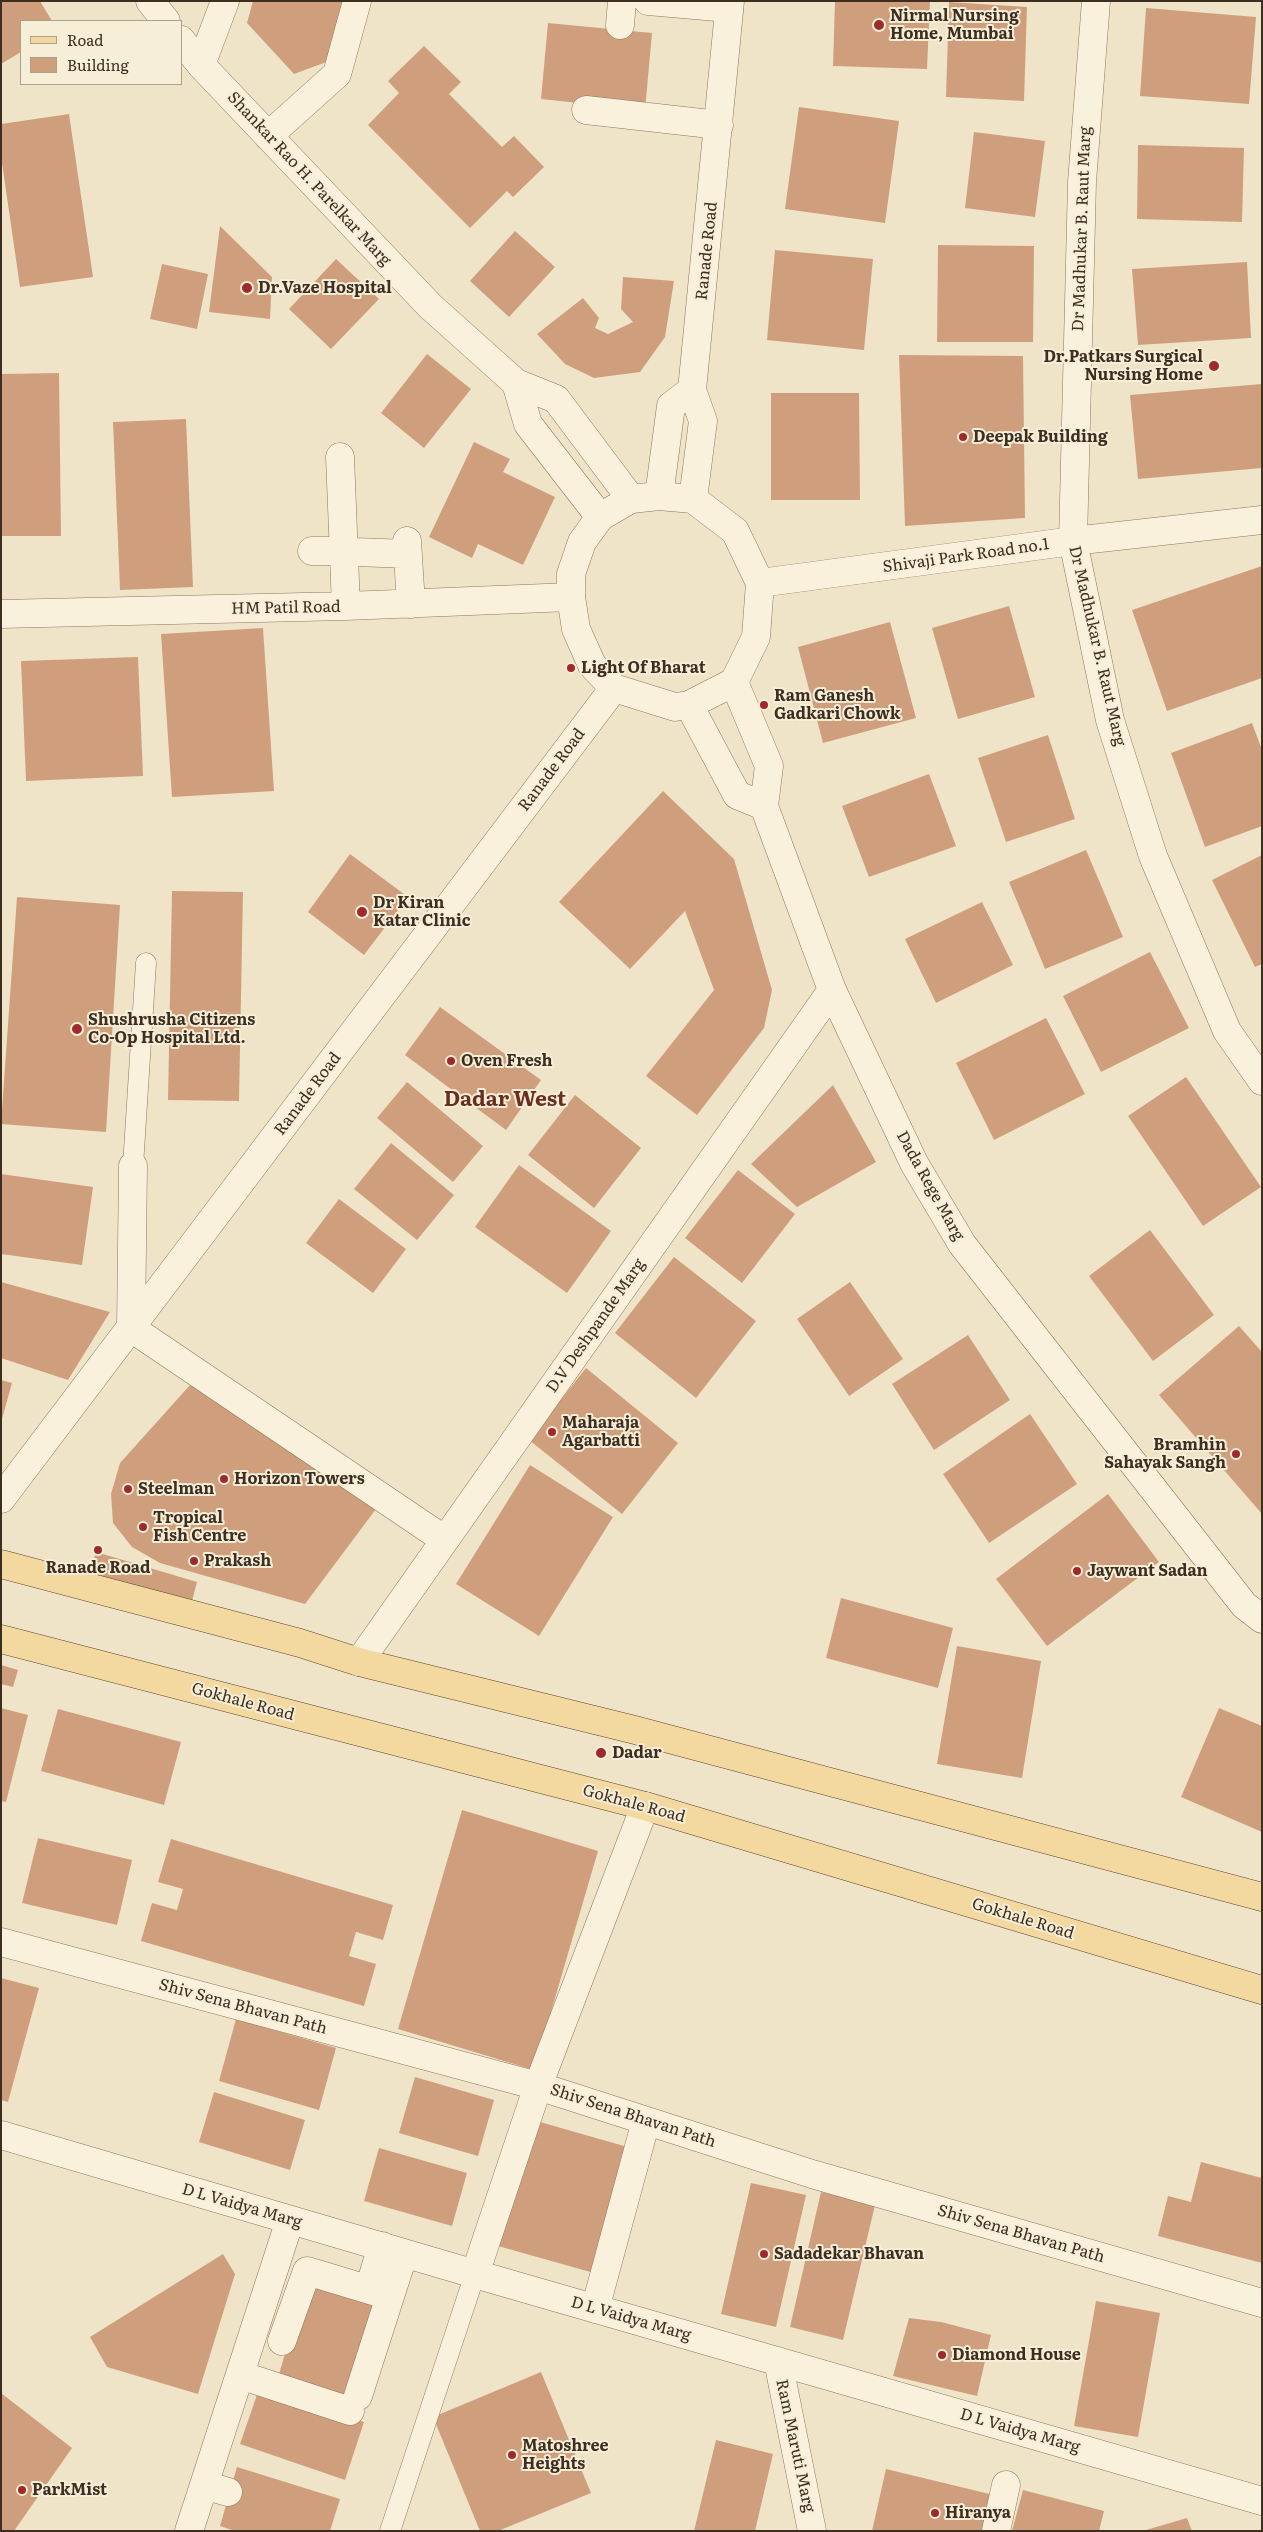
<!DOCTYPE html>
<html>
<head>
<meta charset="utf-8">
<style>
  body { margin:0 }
  #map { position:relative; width:1263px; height:2532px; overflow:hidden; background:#f0e4c8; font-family:Literata,serif }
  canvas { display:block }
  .frame { position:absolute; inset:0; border:2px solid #3d2e20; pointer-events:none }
  .legend { position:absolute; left:20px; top:20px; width:162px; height:65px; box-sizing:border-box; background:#f7eed8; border:1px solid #ada18e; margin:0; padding:6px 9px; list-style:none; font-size:15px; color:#3d2e20 }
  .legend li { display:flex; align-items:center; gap:10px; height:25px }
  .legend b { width:25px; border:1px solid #ada18e }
</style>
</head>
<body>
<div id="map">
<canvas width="1263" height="2532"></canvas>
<div class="frame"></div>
<ul class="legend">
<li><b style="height:6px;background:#f3d9a0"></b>Road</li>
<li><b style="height:14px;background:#cf9f7d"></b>Building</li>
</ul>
</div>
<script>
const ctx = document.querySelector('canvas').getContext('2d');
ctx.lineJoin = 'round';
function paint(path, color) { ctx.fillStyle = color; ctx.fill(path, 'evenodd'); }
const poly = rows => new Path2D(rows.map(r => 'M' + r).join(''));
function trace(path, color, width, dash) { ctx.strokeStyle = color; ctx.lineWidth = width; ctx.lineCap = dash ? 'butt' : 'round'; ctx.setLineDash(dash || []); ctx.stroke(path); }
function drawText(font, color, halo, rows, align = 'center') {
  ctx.font = font + ' Literata,serif'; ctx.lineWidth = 4; ctx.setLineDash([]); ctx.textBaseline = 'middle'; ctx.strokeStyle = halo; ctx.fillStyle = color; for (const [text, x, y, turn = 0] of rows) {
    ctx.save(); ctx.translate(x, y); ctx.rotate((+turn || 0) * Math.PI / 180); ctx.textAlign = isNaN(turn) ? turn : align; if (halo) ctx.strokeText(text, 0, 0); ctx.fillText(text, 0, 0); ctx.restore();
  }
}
paint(poly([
  [1,1,40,1,52,21,21,21,21,52,1,64],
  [253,1,351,1,340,57,294,74,247,23],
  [835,1,930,1,927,69,833,66],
  [949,2,1027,7,1024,101,946,97],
  [1146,8,1256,17,1249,104,1140,96],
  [548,23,652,33,645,110,541,99],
  [424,46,461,82,449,94,502,147,514,136,544,167,513,197,507,191,470,228,368,125,399,93,388,81],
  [799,107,899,121,885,223,785,209],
  [69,114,93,277,20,287,1,156,1,124],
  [974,132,1045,141,1035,217,965,208],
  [1138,145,1244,148,1242,222,1137,219],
  [220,226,272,277,270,319,209,312],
  [515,231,555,267,509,317,470,281],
  [938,245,1034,246,1033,342,937,342],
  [775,250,873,259,864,350,767,340],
  [336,259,379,299,331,349,289,309],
  [1247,262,1251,338,1138,345,1132,269],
  [162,264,208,274,197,329,150,319],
  [623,277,674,281,665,337,640,372,594,378,565,364,537,334,583,298,599,318,595,328,608,334,633,322,621,309],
  [427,354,471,389,424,448,381,413],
  [899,355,1023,356,1025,518,905,526],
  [59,373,61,536,1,536,1,374],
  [1262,384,1262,468,1138,479,1130,395],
  [771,393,859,393,860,500,771,500],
  [186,419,193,587,120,590,113,422],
  [474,442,510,459,503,472,555,497,523,565,478,544,472,558,429,537],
  [1262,566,1262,678,1167,711,1132,610],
  [1009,606,1035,697,958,719,932,628],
  [890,622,916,718,823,743,798,647],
  [263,628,274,791,172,797,161,634],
  [138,657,143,776,26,781,21,661],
  [1252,723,1262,750,1262,826,1205,847,1171,753],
  [1048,735,1075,819,1006,842,978,758],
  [929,774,956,846,869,877,842,806],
  [663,791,734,859,772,990,764,1028,697,1115,646,1076,714,990,685,911,630,969,559,902],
  [1086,850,1123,937,1045,969,1009,882],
  [350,854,408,897,364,955,308,912],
  [1262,855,1262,964,1255,967,1212,880],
  [172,891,243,892,239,1101,168,1100],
  [17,897,120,905,106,1132,1,1124],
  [982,902,1013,965,936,1003,905,939],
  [1150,952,1189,1028,1101,1072,1063,996],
  [440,1007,541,1080,506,1130,405,1055],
  [1046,1018,1085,1094,994,1140,956,1063],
  [1186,1077,1261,1187,1203,1226,1128,1116],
  [407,1082,483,1146,453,1182,377,1118],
  [833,1085,876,1162,797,1207,751,1164],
  [575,1095,641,1148,594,1208,528,1155],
  [391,1143,454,1195,417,1240,354,1189],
  [519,1165,611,1231,567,1293,475,1227],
  [738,1170,795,1214,742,1283,685,1238],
  [1,1174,93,1187,82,1265,1,1254],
  [339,1199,406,1249,373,1293,306,1243],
  [1150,1230,1214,1315,1153,1361,1089,1276],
  [674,1257,756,1321,696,1398,615,1333],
  [1,1282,110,1312,68,1380,1,1358],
  [850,1282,903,1359,849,1396,797,1319],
  [1239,1326,1262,1352,1262,1514,1159,1395],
  [968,1335,1010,1400,934,1450,892,1384],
  [586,1368,678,1443,622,1514,529,1440],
  [1,1380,12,1383,2,1419,1,1419],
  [191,1384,376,1509,305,1604,160,1563,132,1547,113,1523,111,1494,120,1463],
  [1030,1414,1077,1484,989,1543,943,1474],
  [530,1465,613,1517,539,1636,456,1584],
  [1108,1494,1159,1562,1047,1646,996,1579],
  [96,1552,197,1582,191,1605,89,1575],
  [841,1598,953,1628,938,1688,826,1658],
  [957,1646,1041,1661,1022,1778,937,1764],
  [1,1665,18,1670,13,1687,1,1684],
  [1,1708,28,1715,6,1802,1,1801],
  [1219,1708,1262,1726,1262,1832,1181,1797],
  [58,1709,181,1742,164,1805,41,1771],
  [462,1810,598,1851,534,2070,398,2029],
  [38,1838,132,1860,117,1925,22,1903],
  [171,1839,393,1905,383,1940,356,1932,349,1956,376,1964,364,2006,141,1941,152,1903,177,1910,183,1889,158,1882],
  [1,1978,39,1988,8,2102,1,2100],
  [236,2019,336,2048,319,2110,219,2081],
  [415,2077,494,2100,478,2156,399,2133],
  [214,2092,305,2120,290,2170,199,2142],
  [533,2120,631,2148,601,2275,498,2246],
  [379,2148,467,2173,452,2226,364,2201],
  [1201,2162,1262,2178,1262,2263,1158,2236,1168,2196,1191,2202],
  [751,2183,806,2195,776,2327,721,2314],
  [821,2192,875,2205,843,2340,790,2327],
  [223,2254,235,2274,198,2394,107,2367,90,2337],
  [305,2283,381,2305,350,2398,278,2378],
  [1096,2301,1160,2313,1138,2437,1074,2426],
  [909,2318,941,2322,991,2335,977,2396,893,2376],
  [541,2372,591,2493,498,2531,480,2531,433,2417],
  [260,2386,364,2422,345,2480,240,2444],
  [1,2393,72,2448,14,2531,1,2531],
  [716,2440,773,2454,755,2531,694,2531],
  [237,2467,340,2499,330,2531,235,2531,220,2526],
  [886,2469,998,2496,990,2531,872,2531],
  [1023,2490,1104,2511,1099,2531,1012,2531],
  [1187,2518,1192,2531,1146,2531,1146,2530]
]), '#cf9f7d');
const service = poly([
  [133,1166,146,963],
  [390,2531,475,2274]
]);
const minor = poly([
  [150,1,166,21],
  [648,1,729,8],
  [1096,1,1082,182,1073,541,1110,720,1153,856,1227,1031,1262,1081],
  [620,25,622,1],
  [181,40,201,65,430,306,516,383,556,399,631,499],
  [201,65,225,1],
  [586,110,719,125],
  [268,136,337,74,357,1],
  [516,383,528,424,600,517],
  [340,457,346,606],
  [407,541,411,604],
  [312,551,343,551],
  [356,552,408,554],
  [760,583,1073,541,1262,520],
  [1,614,346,606,571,597],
  [734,682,769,766,764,806],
  [689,705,737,795,764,806,832,990,914,1163,962,1244,1244,1605,1262,1619],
  [133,1166,131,1328,445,1540],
  [359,1662,832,990],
  [1,1942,538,2086,812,2174,1262,2303],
  [1,2135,475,2274,1262,2501],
  [475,2274,538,2086,645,1806],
  [369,2289,382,2246],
  [595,2309,646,2121],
  [282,2341,307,2271,390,2296],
  [778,2361,812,2531],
  [240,2375,350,2411],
  [358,2396,404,2253],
  [204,2485,228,2492],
  [189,2531,290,2220],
  [996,2531,1006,2485]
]);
const tertiary = poly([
  [659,496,693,499,735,531,760,583,756,637,734,682,689,705,675,707,614,688,592,665,576,629,571,597,571,574,582,542,600,517,631,499,659,496],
  [659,496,671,406,692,390],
  [693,499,703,421,692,390,730,1],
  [1,1499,614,688]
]);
const primary = poly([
  [1,1564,300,1643,359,1662,635,1730,1262,1897],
  [1,1639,645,1806,1262,1990]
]);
trace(service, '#8d765c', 21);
trace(minor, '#8d765c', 29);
trace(tertiary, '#8d765c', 29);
trace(primary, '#5b4430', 29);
trace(service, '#faf1dc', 20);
trace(minor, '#faf1dc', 28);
trace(tertiary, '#faf1dc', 28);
trace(primary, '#f3d9a0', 28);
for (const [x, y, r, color] of [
  [879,25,6,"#9e2a2b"],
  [247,288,6,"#9e2a2b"],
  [1214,366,6,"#9e2a2b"],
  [963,437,5,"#9e2a2b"],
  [571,668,5,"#9e2a2b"],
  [764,705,5,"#9e2a2b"],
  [362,912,6,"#9e2a2b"],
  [77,1029,6,"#9e2a2b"],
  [451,1061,5,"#9e2a2b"],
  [552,1432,5,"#9e2a2b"],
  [1236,1454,5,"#9e2a2b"],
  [224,1479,5,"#9e2a2b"],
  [128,1489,5,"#9e2a2b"],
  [143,1527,5,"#9e2a2b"],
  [98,1550,5,"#9e2a2b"],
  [194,1561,5,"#9e2a2b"],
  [1077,1571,5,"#9e2a2b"],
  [601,1753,6,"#9e2a2b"],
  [764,2254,5,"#9e2a2b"],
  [942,2355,5,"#9e2a2b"],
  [512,2455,5,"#9e2a2b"],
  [22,2490,5,"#9e2a2b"],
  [935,2513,5,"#9e2a2b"]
]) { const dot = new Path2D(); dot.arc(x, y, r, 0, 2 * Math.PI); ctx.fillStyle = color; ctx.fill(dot); trace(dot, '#f7eed8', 2); }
drawText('bold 16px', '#3d2e20', '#f7eed8', [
  ["Nirmal Nursing",890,16],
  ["Home, Mumbai",890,34],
  ["Dr.Vaze Hospital",258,288],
  ["Dr.Patkars Surgical",1203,357,"right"],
  ["Nursing Home",1203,375,"right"],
  ["Deepak Building",973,437],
  ["Light Of Bharat",581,668],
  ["Ram Ganesh",774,696],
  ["Gadkari Chowk",774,714],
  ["Dr Kiran",373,903],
  ["Katar Clinic",373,921],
  ["Shushrusha Citizens",88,1020],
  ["Co-Op Hospital Ltd.",88,1038],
  ["Oven Fresh",461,1061],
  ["Maharaja",562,1423],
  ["Agarbatti",562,1441],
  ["Bramhin",1226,1445,"right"],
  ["Sahayak Sangh",1226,1463,"right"],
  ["Horizon Towers",234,1479],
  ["Steelman",138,1489],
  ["Tropical",153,1518],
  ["Fish Centre",153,1536],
  ["Prakash",204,1561],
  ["Ranade Road",98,1568,"center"],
  ["Jaywant Sadan",1087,1571],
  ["Dadar",612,1753],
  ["Sadadekar Bhavan",774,2254],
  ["Diamond House",952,2355],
  ["Matoshree",522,2446],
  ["Heights",522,2464],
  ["ParkMist",32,2490],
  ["Hiranya",945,2513]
], 'left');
drawText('16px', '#3d2e20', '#f7eed8', [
  ["Shankar Rao H. Parelkar Marg",309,179,47],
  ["Dr Madhukar B. Raut Marg",1082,229,-88],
  ["Ranade Road",707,251,-84],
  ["Shivaji Park Road no.1",966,556,-8],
  ["HM Patil Road",286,608,-1],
  ["Dr Madhukar B. Raut Marg",1097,646,77],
  ["Ranade Road",552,770,-53],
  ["Ranade Road",308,1094,-53],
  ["Dada Rege Marg",930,1186,61],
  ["D.V Deshpande Marg",596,1326,-55],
  ["Gokhale Road",243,1702,15],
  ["Gokhale Road",634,1804,15],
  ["Gokhale Road",1023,1919,17],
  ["Shiv Sena Bhavan Path",243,2007,15],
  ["Shiv Sena Bhavan Path",633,2116,18],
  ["D L Vaidya Marg",242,2206,16],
  ["Shiv Sena Bhavan Path",1021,2234,16],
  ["D L Vaidya Marg",631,2319,16],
  ["D L Vaidya Marg",1020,2431,16],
  ["Ram Maruti Marg",795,2446,78]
]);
drawText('bold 21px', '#6b2e1e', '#f7eed8', [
  ["Dadar West",505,1100]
]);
</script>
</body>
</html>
